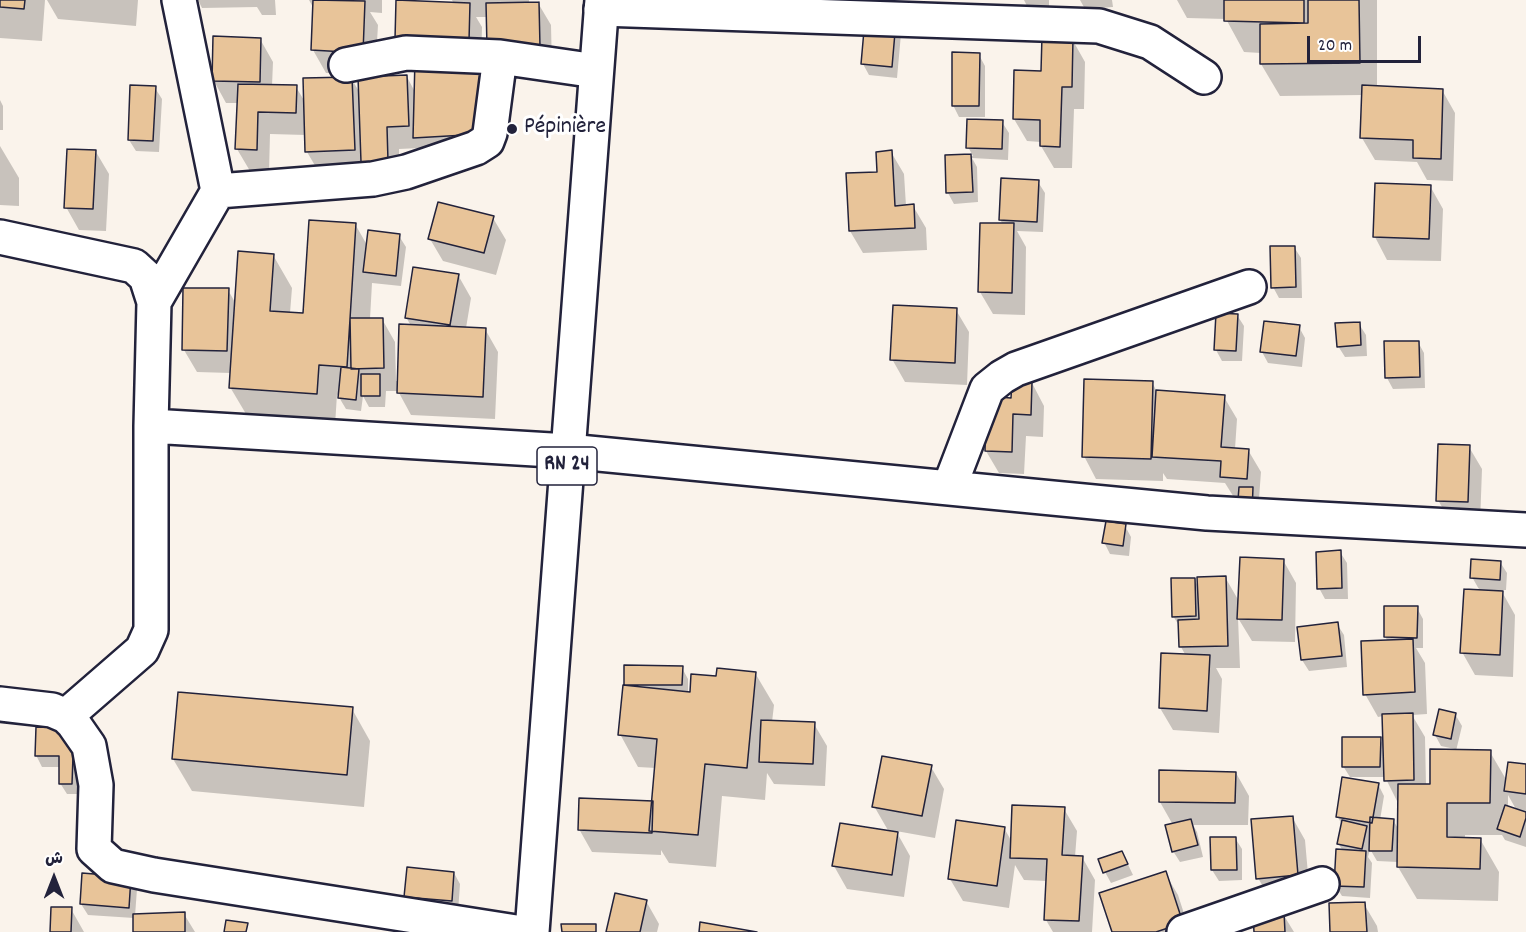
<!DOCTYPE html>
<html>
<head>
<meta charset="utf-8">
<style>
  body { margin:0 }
  #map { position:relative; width:1526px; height:932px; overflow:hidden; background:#faf3eb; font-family:Dekko,"Playpen Sans Arabic",sans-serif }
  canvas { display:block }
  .north { position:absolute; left:24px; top:848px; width:60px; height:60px; -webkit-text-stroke:4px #fff; paint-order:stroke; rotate:0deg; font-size:16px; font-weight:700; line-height:24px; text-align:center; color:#22223b }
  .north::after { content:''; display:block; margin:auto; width:21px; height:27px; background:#22223b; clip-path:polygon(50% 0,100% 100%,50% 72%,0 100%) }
  .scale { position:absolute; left:1307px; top:36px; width:114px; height:27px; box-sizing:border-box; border:3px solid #22223b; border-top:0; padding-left:8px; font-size:18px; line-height:21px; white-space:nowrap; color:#22223b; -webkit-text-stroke:4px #fff; paint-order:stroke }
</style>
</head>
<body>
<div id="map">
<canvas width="1526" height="932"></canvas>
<div class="north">ش</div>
<div class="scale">20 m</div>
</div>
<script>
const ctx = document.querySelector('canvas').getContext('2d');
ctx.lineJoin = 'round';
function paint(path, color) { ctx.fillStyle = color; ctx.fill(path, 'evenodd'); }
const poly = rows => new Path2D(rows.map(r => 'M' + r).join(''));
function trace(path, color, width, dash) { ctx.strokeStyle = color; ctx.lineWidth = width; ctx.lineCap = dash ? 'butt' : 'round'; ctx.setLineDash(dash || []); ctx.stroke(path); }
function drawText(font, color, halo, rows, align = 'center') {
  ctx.font = font + ' Dekko,sans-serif'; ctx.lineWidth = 6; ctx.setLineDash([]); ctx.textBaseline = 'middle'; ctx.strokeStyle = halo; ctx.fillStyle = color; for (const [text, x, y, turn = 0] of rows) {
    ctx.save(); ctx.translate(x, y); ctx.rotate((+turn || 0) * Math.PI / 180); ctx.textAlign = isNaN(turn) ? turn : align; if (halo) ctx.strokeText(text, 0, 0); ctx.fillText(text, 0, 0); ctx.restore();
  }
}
paint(poly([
  [0,0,45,0,42,41,0,38],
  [47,0,138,0,136,26,58,19],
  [198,0,275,0,276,15,262,15,257,7,202,8],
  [309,0,382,0,382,13,370,12,378,25,375,75,326,73,313,50,314,9],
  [452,0,529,0,529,3,538,3,551,25,552,69,488,17,476,17,482,27,481,62,499,85,495,157,427,160,420,148,399,149,400,183,320,174,307,152,306,135,270,134,269,172,250,171,237,149,238,103,226,103,214,81,260,39,273,62,272,86,296,87,305,102,351,78,360,93,407,77,415,92,454,4],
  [1024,0,1049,0,1049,8,1028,8],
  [1080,0,1112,0,1113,7,1085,9],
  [1177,0,1377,0,1377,88,1442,90,1455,113,1453,181,1427,180,1417,162,1375,160,1362,138,1363,95,1280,96,1261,64,1261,53,1244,52,1226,19,1187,18],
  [867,20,901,34,897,78,869,75,863,64],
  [1072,39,1085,62,1084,109,1074,109,1072,168,1054,168,1041,146,1041,142,1027,141,1014,119,1042,72],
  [979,55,985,66,985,117,959,117,953,105],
  [155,88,162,99,159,152,136,151,129,140],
  [0,100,3,106,3,130,0,130],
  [1002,122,1009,133,1008,160,972,158,977,167,978,202,954,204,948,193,946,157,973,156,968,147],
  [0,146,19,178,19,206,0,205],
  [96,152,109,174,106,231,79,230,66,207],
  [891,152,904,174,906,206,913,206,926,228,927,250,863,253,850,231,878,173],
  [1038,182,1045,193,1043,232,1017,231,1026,247,1025,315,993,314,980,292,1003,225,1000,219],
  [1376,184,1430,186,1443,209,1441,261,1387,260,1375,237],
  [493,218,506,240,496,275,443,261,430,239],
  [355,224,367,245,399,236,406,247,401,286,372,283,370,319,382,319,395,342,396,381,399,381,411,326,406,317,458,275,471,298,466,328,485,329,498,352,495,419,411,415,398,391,386,391,385,407,369,407,363,396,361,411,346,409,337,394,335,426,249,419,230,387,231,373,197,372,184,350,228,290,236,304,273,255,292,288,290,313,304,314],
  [1294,247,1301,258,1302,298,1279,298,1273,287],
  [956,310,969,332,967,385,905,382,892,359],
  [1237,315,1244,326,1242,361,1222,361,1216,350],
  [1359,324,1366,335,1367,356,1345,357,1338,346],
  [1299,327,1305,338,1302,367,1268,363,1262,352],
  [1418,342,1424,353,1425,388,1393,389,1387,378],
  [1152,382,1157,392,1224,397,1237,419,1235,449,1248,450,1261,472,1257,525,1235,499,1225,483,1167,479,1163,473,1163,481,1096,479,1084,456],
  [1032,383,1044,406,1043,437,1026,436,1024,474,999,473,986,451,1013,399],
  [1469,447,1482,469,1480,524,1451,523,1438,500],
  [1125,526,1131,537,1129,556,1110,554,1104,542],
  [1340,552,1347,563,1348,599,1325,599,1319,588],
  [1283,560,1296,583,1295,642,1252,641,1238,618,1240,668,1216,668,1222,679,1219,733,1173,730,1160,708,1186,656,1181,647,1180,627,1173,616,1194,579,1199,588,1225,577,1240,603],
  [1500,562,1507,573,1506,590,1501,590,1515,615,1513,677,1475,675,1462,652,1480,591,1472,577],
  [1417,608,1423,619,1423,648,1416,648,1425,663,1427,714,1412,715,1425,737,1426,786,1431,786,1455,751,1455,749,1441,746,1435,735,1455,714,1462,726,1456,751,1490,752,1507,781,1526,765,1526,847,1505,840,1502,835,1465,835,1465,839,1480,839,1499,872,1498,901,1417,899,1398,867,1398,862,1377,861,1370,849,1368,857,1372,863,1370,898,1342,896,1335,885,1343,851,1338,843,1342,825,1338,817,1378,784,1384,796,1380,820,1393,820,1399,830,1398,803,1385,777,1350,777,1343,766,1380,739,1384,746,1383,716,1378,717,1365,694,1388,642,1385,636],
  [1508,795,1517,811,1508,808],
  [1337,624,1344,635,1347,667,1309,671,1302,660,1298,628],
  [682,668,688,679,688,693,691,693,717,678,755,673,774,705,772,722,814,724,827,746,825,786,774,784,767,773,765,800,722,796,716,867,669,863,661,850,661,855,592,852,579,829,653,804,656,768,638,767,620,734,627,687,626,684],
  [352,709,370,741,364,807,192,791,173,759],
  [79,740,77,794,67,794,60,783,60,767,42,767,36,755],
  [931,767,944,789,935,838,896,831,910,856,904,897,847,889,834,866,889,832,874,806],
  [1236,773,1249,796,1248,825,1193,825,1197,832,1203,857,1180,862,1173,851,1173,825,1160,802],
  [1064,809,1077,831,1075,857,1082,857,1095,880,1092,932,1053,932,1046,920,1047,881,1024,880,1015,865,1009,908,963,901,950,879,1004,828,1012,842],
  [1292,817,1305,840,1310,897,1271,900,1258,878],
  [1235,838,1242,849,1242,880,1219,881,1212,870],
  [1122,852,1133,875,1111,883,1105,872],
  [454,873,460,884,458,912,412,908,406,897],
  [1165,873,1178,895,1190,932,1113,932],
  [130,878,137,889,135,916,184,914,195,932,135,932,134,918,88,915,81,904],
  [646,901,659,924,657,932,607,932],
  [1364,904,1377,926,1378,932,1332,932],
  [71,909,84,932,52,932],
  [1283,914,1294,932,1255,932]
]), '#0003');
const building = poly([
  [0,0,25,0,24,9,0,7,0,0],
  [313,0,365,1,363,53,311,50,313,0],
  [396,0,470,3,469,41,395,39,396,0],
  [1224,0,1304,0,1304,23,1224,21,1224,0],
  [1308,0,1359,0,1360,63,1260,64,1260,24,1308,23,1308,0],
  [539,2,540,47,487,48,486,3,539,2],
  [865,19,896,21,892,67,861,64,865,19],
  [213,36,261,38,260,82,212,81,213,36],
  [1042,36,1073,38,1072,87,1062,87,1060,147,1040,146,1040,120,1013,119,1014,70,1041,71,1042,36],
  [952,52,980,53,979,106,952,106,952,52],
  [415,59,487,61,483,134,413,138,415,59],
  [407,75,409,126,387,127,388,161,361,162,358,77,407,75],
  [352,77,355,150,305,152,303,78,352,77],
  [238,84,297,85,296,113,258,112,257,150,235,149,238,84],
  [130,85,156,86,153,141,128,140,130,85],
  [1362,85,1443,89,1441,159,1413,158,1413,140,1360,138,1362,85],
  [967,119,1003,120,1002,149,966,148,967,119],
  [67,149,96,150,93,209,64,208,67,149],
  [892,150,895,206,914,204,915,228,849,231,846,173,877,172,876,152,892,150],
  [971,154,973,192,946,193,945,155,971,154],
  [1001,178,1039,180,1037,222,999,220,1001,178],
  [1375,183,1431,185,1429,239,1373,237,1375,183],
  [438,202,494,216,484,253,428,239,438,202],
  [309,220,356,223,347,367,319,365,317,394,229,388,238,251,274,254,270,311,303,313,309,220],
  [980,223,1014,223,1012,293,978,292,980,223],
  [368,230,400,234,396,276,363,272,368,230],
  [1270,246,1295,246,1296,287,1271,288,1270,246],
  [413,267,459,274,450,325,405,318,413,267],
  [183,288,229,288,227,351,182,350,183,288],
  [893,305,957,308,955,363,890,360,893,305],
  [1216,313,1238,314,1236,351,1214,350,1216,313],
  [350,318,383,318,384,368,351,369,350,318],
  [1264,321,1300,325,1296,356,1260,352,1264,321],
  [1360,322,1361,345,1337,347,1335,323,1360,322],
  [399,324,486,328,483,397,397,393,399,324],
  [1384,341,1419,341,1420,377,1385,378,1384,341],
  [341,367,359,369,356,400,338,398,341,367],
  [361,374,380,374,380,396,361,396,361,374],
  [1084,379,1153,381,1151,459,1082,457,1084,379],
  [1012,381,1032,382,1031,415,1013,414,1012,452,985,451,986,396,1011,398,1012,381],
  [1156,390,1225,395,1221,447,1249,449,1247,479,1220,477,1221,461,1152,457,1156,390],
  [1438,444,1470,445,1468,502,1436,501,1438,444],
  [1239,487,1253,487,1252,514,1237,513,1239,487],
  [1106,521,1126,524,1123,546,1102,543,1106,521],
  [1341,550,1342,588,1317,589,1316,552,1341,550],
  [1240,557,1284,559,1282,620,1237,619,1240,557],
  [1471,559,1501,561,1500,580,1470,578,1471,559],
  [1226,576,1228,646,1179,647,1178,620,1199,619,1197,577,1226,576],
  [1171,578,1195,578,1196,616,1172,617,1171,578],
  [1464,589,1503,591,1500,655,1460,653,1464,589],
  [1384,606,1418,606,1417,638,1384,637,1384,606],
  [1338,622,1342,656,1301,660,1297,627,1338,622],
  [1413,639,1415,692,1363,695,1361,641,1413,639],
  [1161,653,1210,655,1207,711,1159,708,1161,653],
  [624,665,683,666,682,685,624,685,624,665],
  [717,668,756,672,747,768,705,764,698,835,649,831,657,739,618,735,623,685,690,692,691,674,716,676,717,668],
  [178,692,353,707,347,775,172,759,178,692],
  [1439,709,1456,713,1451,739,1433,735,1439,709],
  [1413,713,1414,780,1384,781,1382,714,1413,713],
  [761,720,815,722,813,764,759,762,761,720],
  [36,727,74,728,72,784,59,784,59,756,35,756,36,727],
  [1342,737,1381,737,1380,767,1342,767,1342,737],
  [1430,749,1491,750,1490,803,1447,803,1447,837,1481,838,1480,869,1397,867,1398,784,1430,784,1430,749],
  [882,756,932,765,922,816,872,807,882,756],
  [1508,762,1526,764,1526,794,1504,791,1508,762],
  [1159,770,1236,772,1235,803,1159,802,1159,770],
  [1342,777,1379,783,1372,823,1336,817,1342,777],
  [579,798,653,801,652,833,578,830,579,798],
  [1012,805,1065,807,1062,855,1083,856,1079,921,1044,920,1047,859,1010,858,1012,805],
  [1505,805,1526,812,1526,818,1520,837,1497,829,1505,805],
  [1293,816,1298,875,1256,879,1251,819,1293,816],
  [1370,817,1394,819,1392,851,1369,851,1370,817],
  [1191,819,1198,845,1172,852,1165,825,1191,819],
  [956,820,1005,827,997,886,948,879,956,820],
  [1342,820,1367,826,1362,849,1337,844,1342,820],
  [840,823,898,832,892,875,832,866,840,823],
  [1210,837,1236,837,1237,870,1211,870,1210,837],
  [1336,849,1366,851,1364,887,1334,886,1336,849],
  [1122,851,1128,864,1103,873,1098,859,1122,851],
  [407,867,454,872,452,901,404,897,407,867],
  [1166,871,1183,923,1156,932,1112,932,1099,893,1166,871],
  [82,873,131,877,129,908,80,904,82,873],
  [615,893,647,900,640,932,606,932,615,893],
  [1365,902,1367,932,1330,932,1329,903,1365,902],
  [51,907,72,907,71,932,50,932,51,907],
  [185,912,185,932,133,932,133,914,185,912],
  [1284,912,1285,932,1254,932,1253,914,1284,912],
  [226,920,248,923,246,932,224,932,226,920],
  [700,922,757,932,699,932,700,922],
  [561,924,596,924,596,932,562,932,561,924]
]);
paint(building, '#e8c499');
trace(building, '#22223b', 1.5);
const minor = poly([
  [179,0,218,191,373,179,406,172,476,148,487,141,490,133,500,57],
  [601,9,1099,26,1150,42,1204,77],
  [346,65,406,53,500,57,596,71],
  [0,237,134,266,146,277,154,302,151,426,568,451,1207,513,1526,530],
  [154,302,218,191],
  [949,488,987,389,1002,377,1016,369,1249,287],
  [0,704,52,710,66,716,73,723,89,746,96,785,94,849,113,866,154,875,516,932],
  [66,716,142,650,151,630,151,426],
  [1184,932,1322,884]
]);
const primary = poly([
  [532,932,602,0]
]);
trace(minor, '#22223b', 38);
trace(primary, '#22223b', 38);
trace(minor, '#fff', 33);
trace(primary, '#fff', 33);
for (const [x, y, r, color] of [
  [512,129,6,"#22223b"]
]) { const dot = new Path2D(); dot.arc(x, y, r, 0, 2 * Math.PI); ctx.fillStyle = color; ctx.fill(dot); trace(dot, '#fff', 2); }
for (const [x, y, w] of [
  [567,466,60]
]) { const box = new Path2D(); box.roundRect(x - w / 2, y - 19, w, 38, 4.5); ctx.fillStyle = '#fff'; ctx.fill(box); trace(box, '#22223b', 1.5); }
drawText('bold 22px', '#22223b', null, [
  ["RN 24",567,466]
]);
drawText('24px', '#22223b', '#fff', [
  ["Pépinière",524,129]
], 'left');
</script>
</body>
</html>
